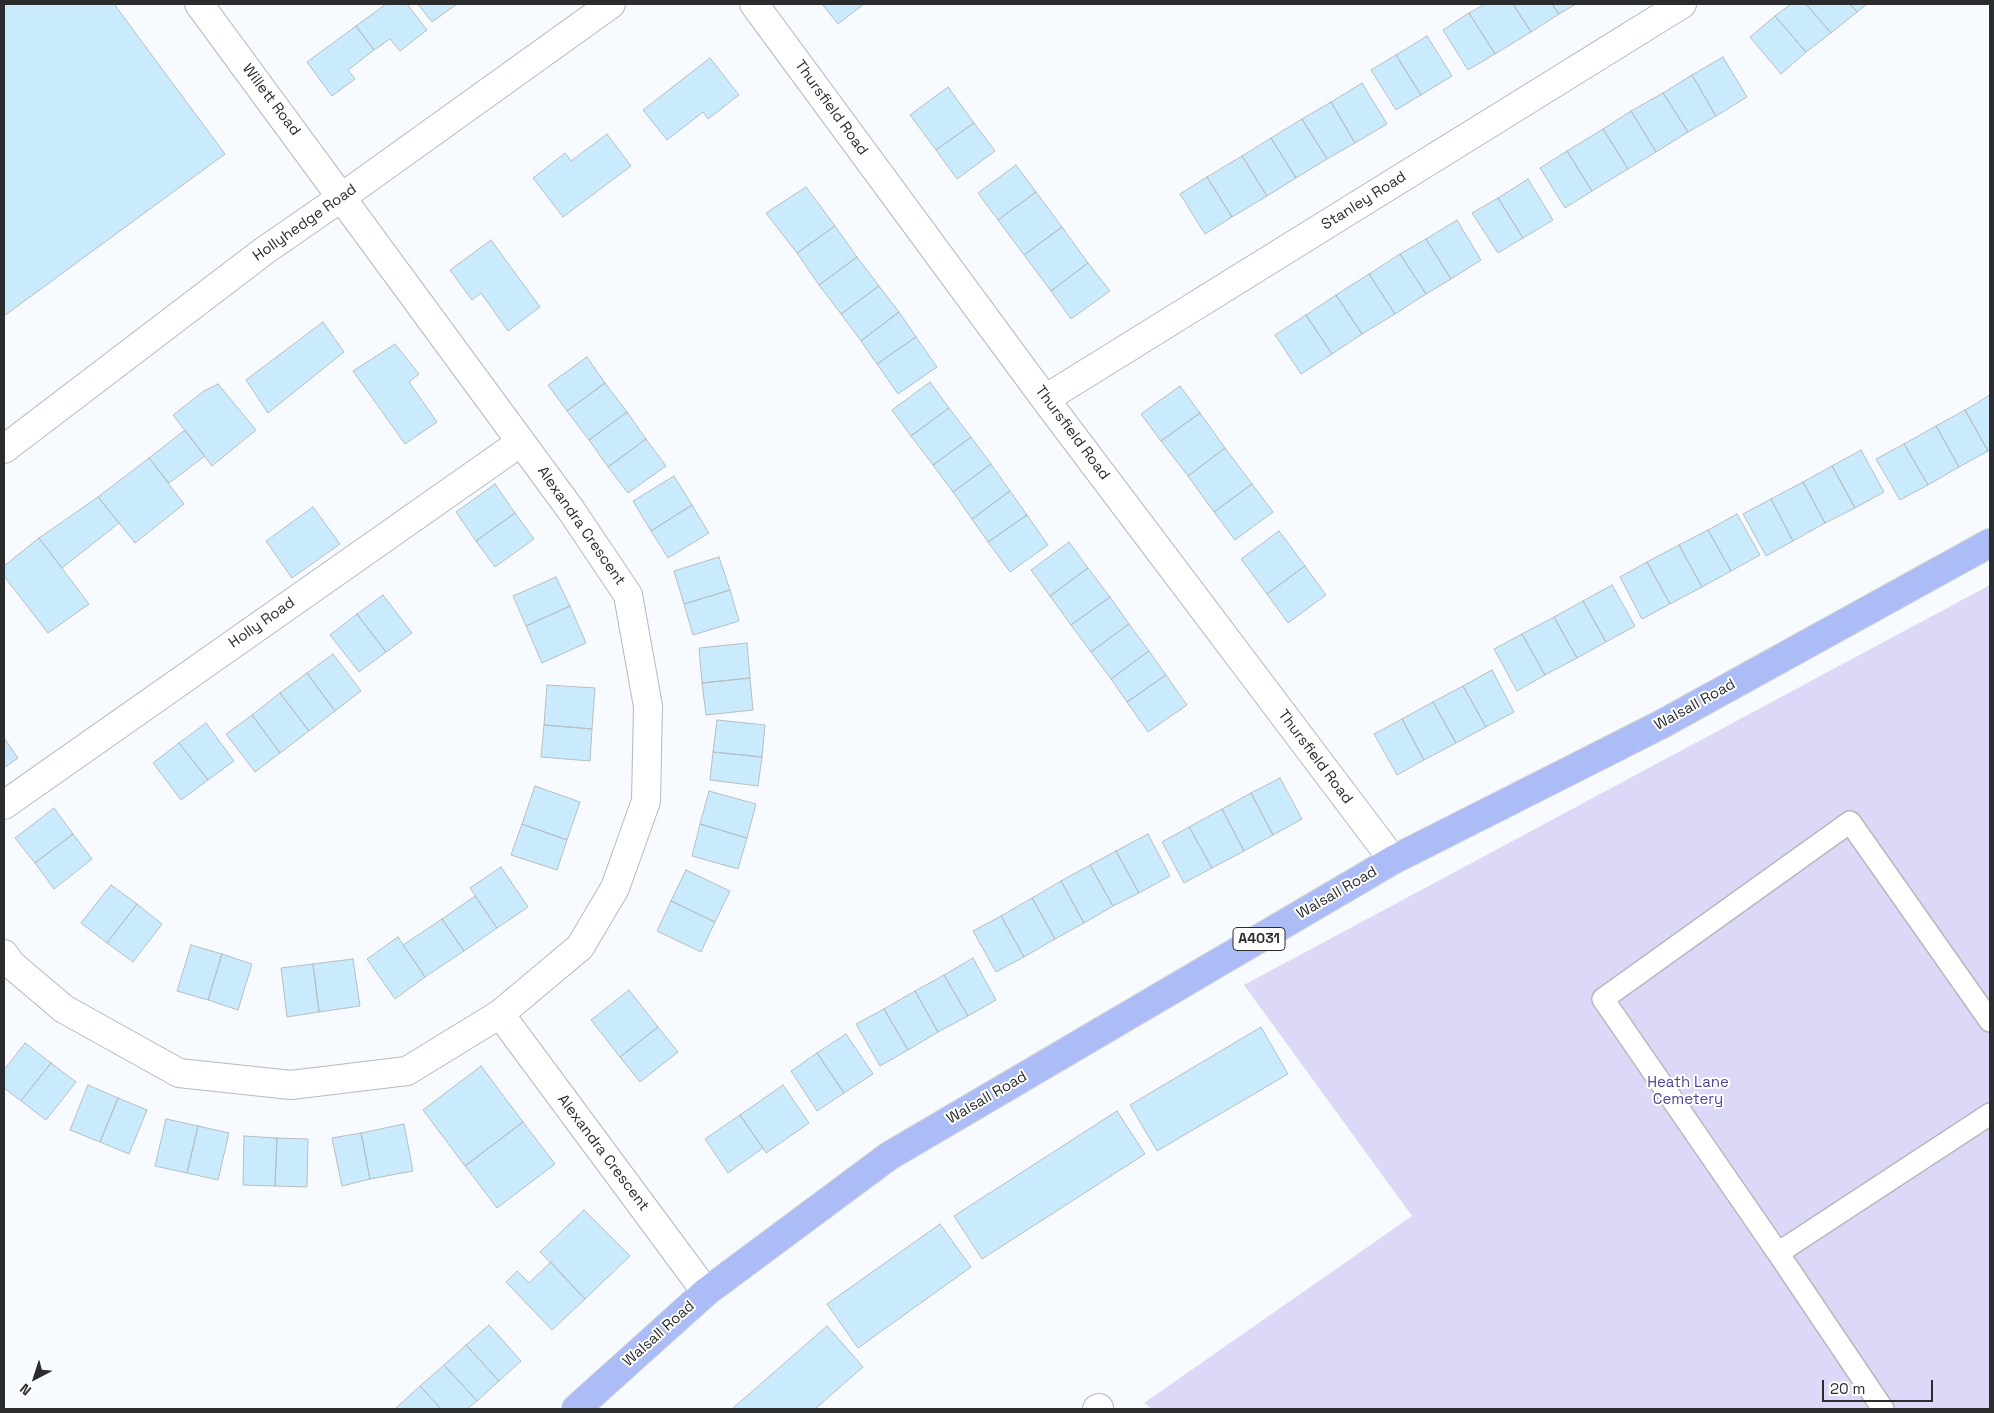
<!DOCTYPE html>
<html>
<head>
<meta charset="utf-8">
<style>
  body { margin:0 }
  #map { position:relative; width:1994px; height:1413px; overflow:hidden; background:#f7faff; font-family:"Space Grotesk",sans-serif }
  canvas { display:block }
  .frame { position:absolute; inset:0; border:5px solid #2a2c2e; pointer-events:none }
  .north { position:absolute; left:10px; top:1353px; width:50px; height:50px; -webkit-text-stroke:4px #fff; paint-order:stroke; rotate:220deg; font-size:14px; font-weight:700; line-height:20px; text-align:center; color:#2a2c2e }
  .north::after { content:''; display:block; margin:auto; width:18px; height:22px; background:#2a2c2e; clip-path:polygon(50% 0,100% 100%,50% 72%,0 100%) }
  .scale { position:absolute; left:1822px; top:1380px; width:111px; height:22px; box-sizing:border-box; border:2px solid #2a2c2e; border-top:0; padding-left:6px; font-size:15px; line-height:18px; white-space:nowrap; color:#2a2c2e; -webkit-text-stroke:4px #fff; paint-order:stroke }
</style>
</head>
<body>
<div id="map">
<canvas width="1994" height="1413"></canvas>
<div class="frame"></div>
<div class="north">N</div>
<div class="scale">20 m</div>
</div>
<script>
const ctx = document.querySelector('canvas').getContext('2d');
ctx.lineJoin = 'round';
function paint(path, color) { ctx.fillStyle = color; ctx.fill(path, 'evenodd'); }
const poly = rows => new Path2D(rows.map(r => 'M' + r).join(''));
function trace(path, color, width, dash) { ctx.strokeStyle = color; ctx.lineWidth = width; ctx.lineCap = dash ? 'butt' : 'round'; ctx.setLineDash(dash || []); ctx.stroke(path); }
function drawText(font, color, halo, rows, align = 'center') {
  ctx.font = font + ' "Space Grotesk",sans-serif'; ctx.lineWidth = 4; ctx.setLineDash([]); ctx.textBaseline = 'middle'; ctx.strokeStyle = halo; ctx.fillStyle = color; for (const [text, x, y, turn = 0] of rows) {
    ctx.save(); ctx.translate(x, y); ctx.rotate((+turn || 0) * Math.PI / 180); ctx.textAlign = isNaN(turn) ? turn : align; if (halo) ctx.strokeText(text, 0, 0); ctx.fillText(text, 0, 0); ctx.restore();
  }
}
paint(poly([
  [1990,585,1990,1409,1152,1409,1144,1403,1412,1216,1244,985]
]), '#dbd9f7');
const building = poly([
  [4,4,114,4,225,154,4,316,4,4],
  [386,4,407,4,427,30,400,51,390,39,374,50,356,26,386,4],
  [418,4,457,4,432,22,418,4],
  [822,4,864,4,838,24,822,4],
  [1485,4,1513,4,1531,32,1495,54,1469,13,1485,4],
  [1513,4,1552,4,1559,14,1531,32,1513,4],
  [1552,4,1576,4,1559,14,1552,4],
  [1791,4,1806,4,1831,33,1806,52,1775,16,1791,4],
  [1806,4,1850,4,1857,12,1831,33,1806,4],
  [1850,4,1867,4,1857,12,1850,4],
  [1469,13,1495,54,1468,70,1443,30,1469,13],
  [1775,16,1806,52,1781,74,1750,37,1775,16],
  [356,26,374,50,348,70,355,79,332,96,307,62,356,26],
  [1427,36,1452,76,1421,95,1396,55,1427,36],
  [1396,55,1421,95,1396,110,1371,70,1396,55],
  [1723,57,1747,97,1716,116,1692,75,1723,57],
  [710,58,739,95,708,119,703,112,667,140,643,110,710,58],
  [1692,75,1716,116,1688,132,1663,93,1692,75],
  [1362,83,1387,124,1355,143,1331,102,1362,83],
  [948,87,974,123,936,150,910,115,948,87],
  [1663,93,1688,132,1656,152,1631,111,1663,93],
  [1331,102,1355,143,1327,159,1302,119,1331,102],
  [1631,111,1656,152,1628,169,1603,129,1631,111],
  [1302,119,1327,159,1296,178,1271,138,1302,119],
  [974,123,995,151,957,179,936,150,974,123],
  [1603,129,1628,169,1592,191,1567,151,1603,129],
  [607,134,631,166,563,217,533,178,565,153,571,161,607,134],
  [1271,138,1296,178,1267,196,1242,156,1271,138],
  [1567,151,1592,191,1565,208,1540,168,1567,151],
  [1242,156,1267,196,1232,217,1207,177,1242,156],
  [1016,165,1036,192,998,220,978,193,1016,165],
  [1207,177,1232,217,1205,234,1180,194,1207,177],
  [1528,179,1553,220,1523,238,1498,198,1528,179],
  [806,187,835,226,797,253,766,213,806,187],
  [1036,192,1062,227,1024,255,998,220,1036,192],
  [1498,198,1523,238,1498,253,1472,213,1498,198],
  [1457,220,1481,260,1451,279,1426,239,1457,220],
  [835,226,857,257,819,285,797,253,835,226],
  [1062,227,1088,263,1051,291,1024,255,1062,227],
  [1426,239,1451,279,1426,294,1400,254,1426,239],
  [491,240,540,307,508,331,481,293,472,300,450,270,491,240],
  [1400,254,1426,294,1395,314,1369,274,1400,254],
  [857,257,879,286,841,314,819,285,857,257],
  [1088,263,1110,291,1071,319,1051,291,1088,263],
  [1369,274,1395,314,1362,334,1336,295,1369,274],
  [879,286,899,312,861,341,841,314,879,286],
  [1336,295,1362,334,1332,354,1306,315,1336,295],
  [899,312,916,337,877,364,861,341,899,312],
  [1306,315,1332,354,1301,374,1275,335,1306,315],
  [323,322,344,352,268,413,246,380,323,322],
  [916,337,937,367,898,394,877,364,916,337],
  [395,344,419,374,409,382,437,422,405,444,353,371,395,344],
  [587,357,605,383,567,411,548,385,587,357],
  [930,382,949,408,911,436,892,410,930,382],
  [605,383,627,412,589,440,567,411,605,383],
  [218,384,256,430,212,466,173,415,204,391,218,384],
  [1180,386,1200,413,1161,441,1141,414,1180,386],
  [1990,395,1990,450,1988,451,1965,410,1990,395],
  [949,408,971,437,933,465,911,436,949,408],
  [1965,410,1988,451,1959,467,1936,426,1965,410],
  [627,412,646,439,608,467,589,440,627,412],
  [1200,413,1225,448,1188,476,1161,441,1200,413],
  [1936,426,1959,467,1928,485,1904,444,1936,426],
  [185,430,205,456,169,483,149,458,185,430],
  [971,437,991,464,953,492,933,465,971,437],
  [646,439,666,466,628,493,608,467,646,439],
  [1904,444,1928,485,1900,500,1876,459,1904,444],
  [1225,448,1252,484,1214,512,1188,476,1225,448],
  [1861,450,1884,492,1855,508,1832,466,1861,450],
  [149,458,184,504,135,543,98,497,149,458],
  [991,464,1010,491,972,519,953,492,991,464],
  [1832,466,1855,508,1825,523,1803,482,1832,466],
  [674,476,692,505,651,531,633,501,674,476],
  [1803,482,1825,523,1793,541,1771,499,1803,482],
  [495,484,515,513,476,541,456,512,495,484],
  [1252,484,1273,512,1235,540,1214,512,1252,484],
  [1010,491,1027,515,988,542,972,519,1010,491],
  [98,497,119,523,62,568,39,538,98,497],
  [1771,499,1793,541,1766,556,1743,514,1771,499],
  [692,505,709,533,668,558,651,531,692,505],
  [313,507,340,544,292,578,266,541,313,507],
  [515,513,534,539,495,567,476,541,515,513],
  [1737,514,1760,555,1731,571,1708,530,1737,514],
  [1027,515,1048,545,1010,572,988,542,1027,515],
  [1708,530,1731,571,1702,587,1679,545,1708,530],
  [1279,531,1305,566,1267,594,1241,559,1279,531],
  [39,538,89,604,48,633,4,576,4,566,39,538],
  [1069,542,1088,568,1050,596,1031,570,1069,542],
  [1679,545,1702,587,1670,604,1647,562,1679,545],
  [719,557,730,590,684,604,674,571,719,557],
  [1647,562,1670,604,1642,619,1620,577,1647,562],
  [1305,566,1326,595,1288,623,1267,594,1305,566],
  [1088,568,1110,597,1071,625,1050,596,1088,568],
  [556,577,570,606,526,626,513,596,556,577],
  [1612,585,1635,626,1606,642,1583,601,1612,585],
  [730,590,739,621,693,635,684,604,730,590],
  [383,595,412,633,386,652,357,614,383,595],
  [1110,597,1129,624,1091,652,1071,625,1110,597],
  [1583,601,1606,642,1577,658,1554,617,1583,601],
  [570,606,586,643,542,663,526,626,570,606],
  [357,614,386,652,359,672,330,635,357,614],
  [1554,617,1577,658,1545,675,1522,634,1554,617],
  [1129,624,1149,651,1111,679,1091,652,1129,624],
  [1522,634,1545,675,1517,691,1494,649,1522,634],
  [747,643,750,678,702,683,699,648,747,643],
  [1149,651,1166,675,1127,702,1111,679,1149,651],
  [333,654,361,691,335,711,307,673,333,654],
  [1492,670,1514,712,1486,727,1463,686,1492,670],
  [307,673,335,711,309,731,280,693,307,673],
  [1166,675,1187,705,1148,732,1127,702,1166,675],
  [750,678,753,710,706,715,702,683,750,678],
  [547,685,595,688,592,729,544,725,547,685],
  [1463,686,1486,727,1456,743,1433,702,1463,686],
  [280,693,309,731,280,753,252,715,280,693],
  [1433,702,1456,743,1424,760,1402,719,1433,702],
  [252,715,280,753,255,772,226,734,252,715],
  [1402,719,1424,760,1397,775,1374,734,1402,719],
  [717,720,765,725,762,757,713,752,717,720],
  [206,723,234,761,208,780,179,743,206,723],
  [544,725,592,729,590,761,541,757,544,725],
  [4,738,18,758,4,768,4,738],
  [179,743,208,780,181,800,153,763,179,743],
  [713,752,762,757,758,786,710,780,713,752],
  [1280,778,1302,819,1273,835,1251,793,1280,778],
  [535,786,580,802,567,840,522,824,535,786],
  [709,791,756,804,747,838,700,824,709,791],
  [1251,793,1273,835,1244,851,1222,809,1251,793],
  [54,808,73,834,35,863,15,838,54,808],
  [1222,809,1244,851,1212,868,1189,827,1222,809],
  [522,824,567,840,557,870,511,855,522,824],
  [700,824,747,838,738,869,692,856,700,824],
  [1189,827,1212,868,1184,883,1162,842,1189,827],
  [73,834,92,859,54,889,35,863,73,834],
  [1148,834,1170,876,1139,893,1116,851,1148,834],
  [1116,851,1139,893,1113,906,1090,865,1116,851],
  [1090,865,1113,906,1084,923,1061,881,1090,865],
  [501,867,528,907,497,928,470,888,501,867],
  [686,870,730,891,715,922,671,901,686,870],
  [1061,881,1084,923,1055,939,1032,898,1061,881],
  [111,885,137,904,107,943,81,923,111,885],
  [475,896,497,928,464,951,442,919,475,896],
  [1032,898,1055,939,1024,957,1001,916,1032,898],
  [671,901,715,922,701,952,657,931,671,901],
  [137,904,162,924,133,962,107,943,137,904],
  [1001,916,1024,957,996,972,973,931,1001,916],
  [442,919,464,951,425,977,403,945,442,919],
  [398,937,425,977,395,999,367,959,398,937],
  [191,945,222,954,208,1000,177,991,191,945],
  [222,954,252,964,238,1010,208,1000,222,954],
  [973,958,996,1000,968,1016,944,975,973,958],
  [353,959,360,1006,319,1012,313,964,353,959],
  [313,964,319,1012,287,1017,281,968,313,964],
  [944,975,968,1016,938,1032,915,991,944,975],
  [629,990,658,1027,620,1057,591,1020,629,990],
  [915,991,938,1032,908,1050,884,1009,915,991],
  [884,1009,908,1050,880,1066,856,1024,884,1009],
  [658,1027,678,1052,640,1082,620,1057,658,1027],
  [1261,1027,1288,1074,1157,1151,1130,1105,1261,1027],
  [846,1034,873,1074,844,1093,817,1053,846,1034],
  [25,1043,51,1063,21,1101,4,1088,4,1070,25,1043],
  [817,1053,844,1093,817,1111,791,1071,817,1053],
  [51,1063,76,1082,46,1120,21,1101,51,1063],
  [481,1066,523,1122,465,1166,423,1110,481,1066],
  [88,1085,118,1098,100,1142,70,1130,88,1085],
  [783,1085,809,1123,766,1153,740,1115,783,1085],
  [118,1098,147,1110,129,1154,100,1142,118,1098],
  [1117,1111,1145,1154,982,1259,954,1216,1117,1111],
  [740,1115,763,1148,728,1173,705,1139,740,1115],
  [166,1119,198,1126,187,1173,155,1166,166,1119],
  [523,1122,555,1164,497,1208,465,1166,523,1122],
  [404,1124,413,1171,370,1179,361,1133,404,1124],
  [198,1126,229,1133,218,1180,187,1173,198,1126],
  [361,1133,370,1179,342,1186,332,1138,361,1133],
  [244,1136,277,1138,275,1186,243,1185,244,1136],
  [277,1138,308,1139,307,1187,275,1186,277,1138],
  [584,1210,630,1256,585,1299,540,1252,584,1210],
  [940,1224,971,1267,858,1348,827,1304,940,1224],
  [551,1262,585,1299,552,1330,506,1282,517,1271,529,1283,551,1262],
  [489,1325,521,1361,499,1381,466,1345,489,1325],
  [827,1326,863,1367,815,1409,732,1409,827,1326],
  [466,1345,499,1381,477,1401,444,1365,466,1345],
  [444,1365,477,1401,467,1409,441,1409,420,1386,444,1365],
  [420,1386,441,1409,395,1409,420,1386]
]);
paint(building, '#caebfd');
trace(building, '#b7bec1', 1);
const service = poly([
  [1778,1253,1603,999,1850,822,1990,1021],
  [1883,1409,1778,1253,1990,1114]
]);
const minor = poly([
  [754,4,1045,399,1393,860],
  [1045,399,1682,4],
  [4,805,521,442],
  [4,954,12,965,64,1009,179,1073,291,1085,407,1071,500,1014,580,947,615,888,646,801,648,706,628,595,571,510,199,4],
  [500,1014,706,1292],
  [1097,1409,1099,1408]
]);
const tertiary = poly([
  [4,449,264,251,342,197,611,4]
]);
const primary = poly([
  [576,1409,706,1292,889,1156,1393,860,1662,724,1990,543]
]);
trace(service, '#b5b9bf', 24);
trace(minor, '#b5b9bf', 30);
trace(tertiary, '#b5b9bf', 30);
trace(primary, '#d4d5d5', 30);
trace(service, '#fff', 21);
trace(minor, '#fff', 28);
trace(tertiary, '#fff', 28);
trace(primary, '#abbcf7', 28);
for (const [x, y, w] of [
  [1259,939,52]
]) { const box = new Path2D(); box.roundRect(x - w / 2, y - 11.5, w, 23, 4); ctx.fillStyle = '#fff'; ctx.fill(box); trace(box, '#2a2c2e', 1); }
drawText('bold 14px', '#2a2c2e', null, [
  ["A4031",1259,939]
]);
drawText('15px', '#2a2c2e', '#fff', [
  ["Willett Road",271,100,53],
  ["Thursfield Road",831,108,54],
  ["Stanley Road",1364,201,-32],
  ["Hollyhedge Road",305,223,-35],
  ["Thursfield Road",1072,433,53],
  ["Alexandra Crescent",581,526,55],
  ["Holly Road",262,623,-35],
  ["Walsall Road",1695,705,-29],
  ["Thursfield Road",1315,757,53],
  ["Walsall Road",1337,893,-30],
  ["Walsall Road",987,1098,-30],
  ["Alexandra Crescent",603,1153,53],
  ["Walsall Road",659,1334,-42]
]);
drawText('15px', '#53449a', '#fff', [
  ["Heath Lane",1688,1083],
  ["Cemetery",1688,1100]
]);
</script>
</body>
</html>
